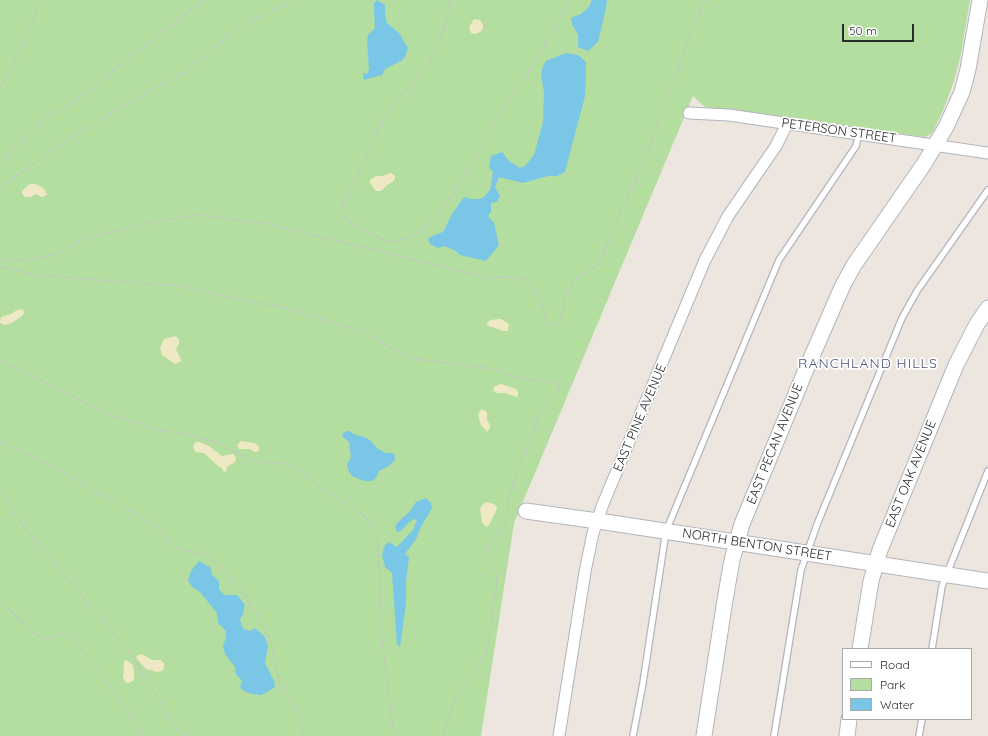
<!DOCTYPE html>
<html>
<head>
<meta charset="utf-8">
<style>
  body { margin:0 }
  #map { position:relative; width:988px; height:736px; overflow:hidden; background:#ece6df; font-family:Quicksand,sans-serif }
  canvas { display:block }
  .legend { position:absolute; left:842px; top:648px; width:130px; height:72px; box-sizing:border-box; background:#fff; border:1px solid #aaa; margin:0; padding:5px 7px; list-style:none; font-size:12px; color:#2b2b2b }
  .legend li { display:flex; align-items:center; gap:8px; height:20px }
  .legend b { width:20px; border:1px solid #aaa }
  .scale { position:absolute; left:842px; top:24px; width:72px; height:18px; box-sizing:border-box; border:2px solid #2b2b2b; border-top:0; padding-left:5px; font-size:12px; line-height:14px; white-space:nowrap; color:#2b2b2b; -webkit-text-stroke:3px #fff; paint-order:stroke }
</style>
</head>
<body>
<div id="map">
<canvas width="988" height="736"></canvas>
<ul class="legend">
<li><b style="height:5px;background:#fff"></b>Road</li>
<li><b style="height:11px;background:#b3de9f"></b>Park</li>
<li><b style="height:11px;background:#7ac6e6"></b>Water</li>
</ul>
<div class="scale">50 m</div>
</div>
<script>
const ctx = document.querySelector('canvas').getContext('2d');
ctx.lineJoin = 'round';
function paint(path, color) { ctx.fillStyle = color; ctx.fill(path, 'evenodd'); }
const poly = rows => new Path2D(rows.map(r => 'M' + r).join(''));
function trace(path, color, width, dash) { ctx.strokeStyle = color; ctx.lineWidth = width; ctx.lineCap = dash ? 'butt' : 'round'; ctx.setLineDash(dash || []); ctx.stroke(path); }
function drawText(font, color, halo, rows, align = 'center') {
  ctx.font = font + ' Quicksand,sans-serif'; ctx.lineWidth = 3.5; ctx.setLineDash([]); ctx.textBaseline = 'middle'; ctx.strokeStyle = halo; ctx.fillStyle = color; for (const [text, x, y, turn = 0] of rows) {
    ctx.save(); ctx.translate(x, y); ctx.rotate((+turn || 0) * Math.PI / 180); ctx.textAlign = isNaN(turn) ? turn : align; if (halo) ctx.strokeText(text, 0, 0); ctx.fillText(text, 0, 0); ctx.restore();
  }
}
paint(poly([
  [0,0,970,0,961,54,954,81,944,108,933,132,926,137,705,107,693,96,514,523,481,736,0,736]
]), '#b3de9f');
paint(poly([
  [474,19,480,20,483,25,483,29,480,32,474,34,471,33,469,27],
  [391,173,395,176,395,179,392,182,386,186,381,191,376,191,370,183,370,180,376,176,382,176],
  [30,184,35,184,40,186,45,190,47,195,42,197,35,194,31,197,25,197,22,194,22,191],
  [23,309,24,312,23,315,12,323,5,325,0,323,1,317,11,314,17,310],
  [501,319,509,324,508,331,503,331,486,325,490,320],
  [175,336,179,339,179,344,176,349,181,360,180,362,175,364,162,355,160,348,164,339],
  [501,384,516,389,518,392,518,396,517,397,505,393,497,393,493,390,495,386],
  [482,409,487,412,487,420,490,425,490,428,487,432,481,425,479,419,478,414],
  [241,441,255,443,259,447,259,451,255,452,249,449,239,449,237,445],
  [196,442,200,442,209,446,222,456,233,454,236,458,235,462,227,467,226,472,225,472,223,471,223,469,218,466,204,453,195,452,193,446],
  [486,502,494,504,496,506,497,509,489,525,486,527,482,522,480,509,483,504],
  [140,654,144,655,152,660,161,660,164,663,164,668,162,671,157,672,146,669,136,658,137,656],
  [126,660,132,664,134,669,134,680,129,683,125,682,123,677,124,662]
]), '#eee9c4');
paint(poly([
  [377,0,385,5,385,15,387,23,399,33,408,48,405,57,401,61,385,69,382,75,364,80,363,73,367,74,369,69,367,41,368,35,375,28,374,10,374,3],
  [592,0,607,0,606,8,598,42,588,51,578,47,578,35,572,24,571,18,581,14,589,7],
  [566,53,578,55,586,62,586,75,585,96,565,172,557,176,548,176,523,183,499,177,495,187,500,196,497,202,491,203,491,212,488,216,494,223,499,245,486,261,460,255,454,250,444,246,438,248,430,244,428,239,432,236,443,232,452,214,464,197,470,199,479,199,483,198,490,190,493,172,489,168,491,156,502,152,509,161,520,168,525,166,534,155,543,122,544,93,541,74,543,66,546,61],
  [349,431,358,436,362,436,370,440,377,448,386,453,394,453,395,460,389,466,379,471,376,478,372,481,364,481,352,476,348,470,347,465,351,457,349,442,342,436,344,432],
  [426,498,431,503,432,508,421,527,416,539,405,554,409,557,406,581,406,604,400,647,397,645,392,573,385,567,382,555,385,545,389,542,397,547,413,530,417,520,414,519,408,523,401,531,397,532,395,527,397,523,410,511,416,502],
  [199,561,210,567,213,576,219,581,219,589,224,595,237,595,245,605,243,614,240,620,243,629,250,631,255,628,265,637,268,646,265,663,274,681,275,687,269,691,261,695,252,694,242,690,240,687,242,682,240,678,236,675,235,667,225,654,223,646,226,638,226,631,218,623,217,613,200,592,192,587,188,580,191,571]
]), '#7ac6e6');
const lane = poly([
  [932,649,942,586,988,471],
  [633,736,643,683,666,531,779,260,856,146,859,134],
  [774,736,801,570,818,522,902,318,917,291,988,190],
  [919,736,922,719]
]);
const street = poly([
  [689,113,729,115,988,153],
  [559,736,585,572,593,533,603,504,705,260,728,216,776,146,787,124]
]);
const secondary = poly([
  [526,511,612,523,988,581],
  [860,649,871,581,880,550,956,365,977,324,988,308],
  [704,736,725,600,732,560,742,524,805,372,843,285,854,265,924,164,946,127,962,92,968,69,980,0],
  [847,736,849,719]
]);
trace(lane, '#b2b4be', 8);
trace(street, '#b2b4be', 13);
trace(secondary, '#b2b4be', 17);
trace(poly([
  [451,0,450,8,439,41,427,67,395,103,383,120,344,202,341,212,346,219,361,229,386,241,399,241,417,234,433,219,454,194,481,150,492,125,540,54,571,0],
  [0,87,10,70,24,42,35,14,39,0],
  [0,163,31,131,50,114,70,104,86,94,110,73,204,0],
  [0,187,78,133,140,96,184,73,238,28,294,0],
  [0,259,24,260,48,257,87,238,163,220,200,215,263,223,489,278,504,277,526,279,534,287,541,299,546,319,553,325,560,322,566,294,574,280,599,264,619,215,648,154,673,80,699,13,705,0],
  [0,267,36,275,179,286,231,298,286,308,366,333,408,358,493,369,518,378,542,382,553,382,561,386,537,419,508,500,505,528,487,546,485,558,498,573,487,652,455,697,443,736],
  [0,361,18,368,64,392,108,414,159,430,194,436,218,443,253,461,283,463,302,472,325,492,356,509,373,524,378,541,382,638,389,698,393,727,396,736],
  [0,442,46,463,145,519,162,530,169,542,179,549,204,554,218,564,242,591,263,625,272,645,279,683,297,710,304,736],
  [0,491,23,526,116,636,136,662,175,727,187,736],
  [0,601,36,635,47,639,65,634,73,637,128,712,142,736]
]), '#c4c4c4', 1.5, [3, 2]);
trace(lane, '#fff', 5.5);
trace(street, '#fff', 11);
trace(secondary, '#fff', 15);
drawText('13px', '#2b2b2b', '#fff', [
  ["PETERSON STREET",839,131,8],
  ["EAST PINE AVENUE",640,418,-67],
  ["EAST PECAN AVENUE",775,444,-68],
  ["EAST OAK AVENUE",911,474,-68],
  ["NORTH BENTON STREET",757,545,9]
]);
ctx.letterSpacing = '1px';
drawText('14px', '#4f5579', '#fff', [
  ["RANCHLAND HILLS",868,364]
]);
ctx.letterSpacing = '0px';
</script>
</body>
</html>
